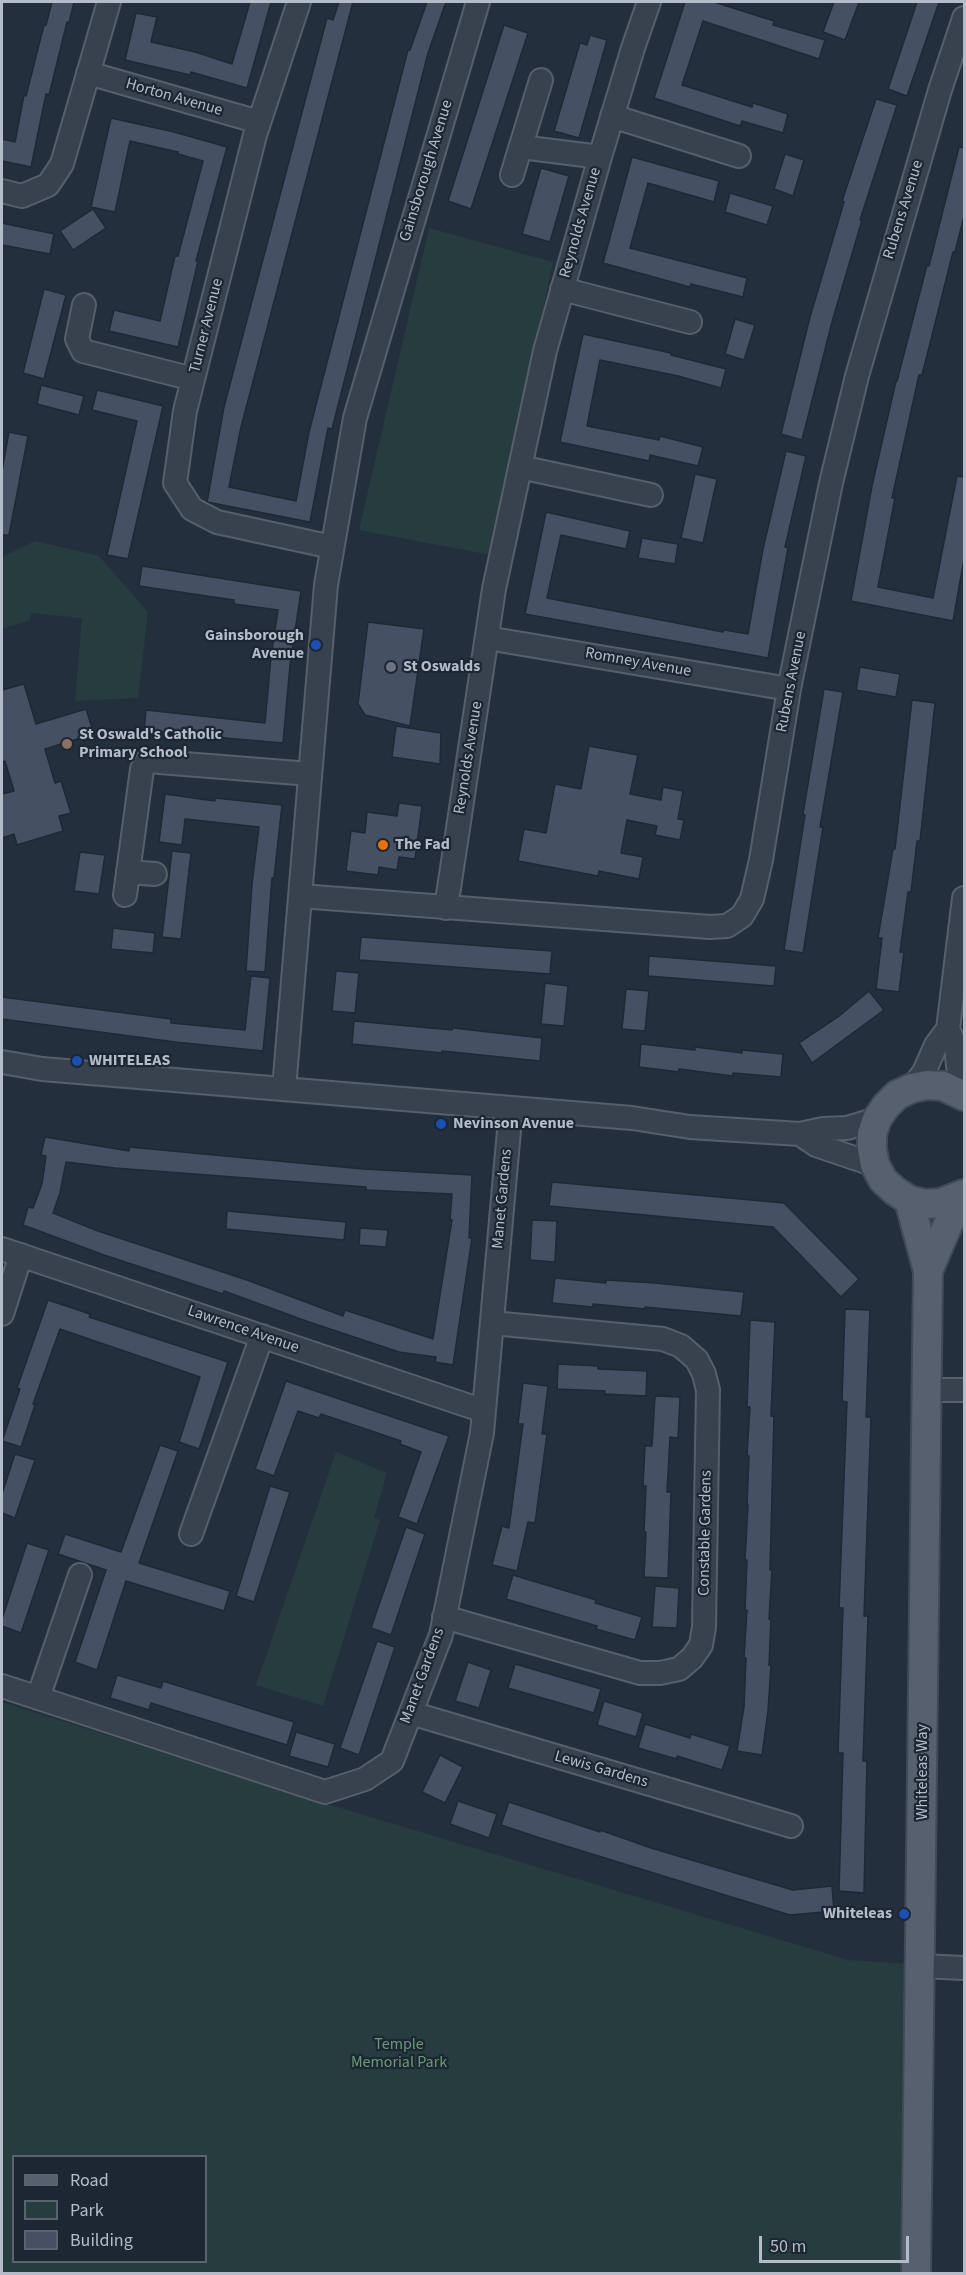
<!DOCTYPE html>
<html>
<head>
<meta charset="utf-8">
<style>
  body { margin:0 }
  #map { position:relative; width:966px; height:2275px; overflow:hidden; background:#242f3e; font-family:"Source Sans 3",sans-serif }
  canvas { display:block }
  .frame { position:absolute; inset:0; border:3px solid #b4bcc9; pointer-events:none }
  .legend { position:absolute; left:12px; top:2155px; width:195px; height:108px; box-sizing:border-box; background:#1d2633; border:2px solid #59626f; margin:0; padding:8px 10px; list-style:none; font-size:18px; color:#b4bcc9 }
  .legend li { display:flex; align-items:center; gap:12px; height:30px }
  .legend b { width:30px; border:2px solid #59626f }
  .scale { position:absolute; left:759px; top:2236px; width:150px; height:27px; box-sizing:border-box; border:3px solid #b4bcc9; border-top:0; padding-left:8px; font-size:18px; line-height:21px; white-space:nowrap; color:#b4bcc9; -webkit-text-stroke:4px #1d2633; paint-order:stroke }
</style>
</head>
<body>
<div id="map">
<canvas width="966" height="2275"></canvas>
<div class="frame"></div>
<ul class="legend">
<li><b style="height:8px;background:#56606e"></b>Road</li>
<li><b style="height:16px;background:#263c3f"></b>Park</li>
<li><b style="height:16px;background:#455162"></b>Building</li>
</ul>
<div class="scale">50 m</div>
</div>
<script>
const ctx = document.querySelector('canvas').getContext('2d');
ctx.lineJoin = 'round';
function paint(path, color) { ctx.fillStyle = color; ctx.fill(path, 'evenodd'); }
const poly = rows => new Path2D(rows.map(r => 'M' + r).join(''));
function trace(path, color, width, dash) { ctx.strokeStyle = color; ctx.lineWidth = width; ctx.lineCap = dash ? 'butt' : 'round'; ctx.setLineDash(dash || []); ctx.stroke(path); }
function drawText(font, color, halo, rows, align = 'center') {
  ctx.font = font + ' "Source Sans 3",sans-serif'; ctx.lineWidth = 4.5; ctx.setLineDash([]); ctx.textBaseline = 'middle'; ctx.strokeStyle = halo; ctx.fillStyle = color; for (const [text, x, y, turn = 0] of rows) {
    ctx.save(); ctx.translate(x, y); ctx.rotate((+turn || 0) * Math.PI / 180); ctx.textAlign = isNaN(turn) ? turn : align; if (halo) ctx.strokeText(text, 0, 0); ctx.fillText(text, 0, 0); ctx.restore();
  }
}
paint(poly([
  [429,228,553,262,491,555,359,530],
  [35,541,99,556,148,612,138,698,75,701,82,618,31,613,30,620,2,629,2,557],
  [336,1452,387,1473,374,1518,380,1520,323,1706,256,1685],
  [2,1702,324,1803,848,1960,909,1964,907,2273,2,2273],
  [14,2156,206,2156,206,2262,14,2262]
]), '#263c3f');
const building = poly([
  [52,2,74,2,69,23,67,22,49,95,46,94,31,167,2,161,2,139,15,142,24,95,26,96,44,25,46,25,52,2],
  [250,2,271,2,247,88,191,72,190,75,125,60,136,13,157,17,151,42,195,52,232,64,250,2],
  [339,2,353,2,241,427,229,487,296,501,309,432,408,50,410,50,427,2,446,2,428,53,332,429,328,428,310,522,207,502,224,407,257,282,327,18,333,20,339,2],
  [685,2,714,2,774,21,773,25,825,40,819,59,703,21,682,85,752,107,753,103,788,114,783,133,742,121,740,126,654,98,685,2],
  [834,2,859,2,845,40,823,32,834,2],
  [917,2,939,2,907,96,888,89,917,2],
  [504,25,528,33,471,209,448,201,504,25],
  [590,35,607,40,579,138,554,131,580,43,587,45,590,35],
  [876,99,897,105,860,220,862,220,832,322,802,440,781,434,810,317,844,202,842,201,876,99],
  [111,118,174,132,227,147,196,261,198,261,178,347,109,331,114,310,160,321,175,256,178,256,203,161,178,154,178,152,130,141,115,212,91,207,111,118],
  [959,147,964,148,964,216,955,252,953,252,922,375,919,375,892,498,895,498,878,587,933,598,957,476,964,477,964,559,953,621,851,601,872,486,896,381,897,381,927,265,929,266,959,147],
  [785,154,804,160,793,196,774,189,785,154],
  [632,157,719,181,714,202,648,183,630,248,747,278,743,297,691,284,690,287,603,263,632,157],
  [541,168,569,176,550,242,522,234,541,168],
  [730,193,773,206,767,225,725,212,730,193],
  [93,209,106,228,73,250,60,231,93,209],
  [2,223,54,234,50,254,2,245,2,223],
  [44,289,66,295,44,379,23,373,44,289],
  [735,319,755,325,744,360,725,354,735,319],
  [583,334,671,353,671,355,726,369,721,388,678,376,600,360,587,426,659,440,660,436,703,447,698,466,650,455,649,461,560,442,583,334],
  [41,385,84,396,79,415,37,404,41,385],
  [97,390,163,406,128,559,107,555,137,421,92,410,97,390],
  [9,432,28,436,9,535,2,535,2,471,9,432],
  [786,451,806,456,785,547,788,548,768,658,525,614,546,512,630,531,626,549,561,535,547,598,723,632,724,630,748,634,763,549,786,451],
  [695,474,717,479,703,543,681,538,695,474],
  [642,538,678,544,675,564,638,558,642,538],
  [142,566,301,591,290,665,283,743,144,731,146,710,265,723,271,657,278,610,234,604,234,600,139,586,142,566],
  [368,622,424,629,410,726,365,715,358,704,368,622],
  [860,667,900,674,896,697,856,690,860,667],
  [24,684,36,724,86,709,94,734,45,749,55,783,61,781,71,813,59,816,63,831,17,845,14,834,2,838,2,794,14,791,5,761,2,762,2,690,24,684],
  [824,689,843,692,820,827,823,827,803,953,784,950,805,815,803,814,824,689],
  [912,700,935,703,920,841,917,841,911,892,908,892,900,952,904,952,899,992,876,989,882,938,878,938,893,849,895,849,912,700],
  [396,726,441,733,440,764,392,757,396,726],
  [589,746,638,755,630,794,661,800,663,787,683,791,678,819,684,820,680,840,655,835,657,826,627,820,621,853,643,857,639,879,599,871,598,876,518,861,524,829,546,833,555,784,581,789,589,746],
  [165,794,215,801,215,798,282,805,274,878,272,878,265,972,246,971,252,884,259,827,185,819,182,845,159,842,165,794],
  [399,803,422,806,415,859,399,857,397,870,379,867,378,875,346,871,351,831,365,833,367,812,397,816,399,803],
  [172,851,191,853,181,939,162,937,172,851],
  [80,852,105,855,99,894,74,891,80,852],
  [113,928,155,933,153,953,111,949,113,928],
  [361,937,552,951,550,974,359,960,361,937],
  [649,956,776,966,774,986,648,976,649,956],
  [336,971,359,973,355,1013,332,1011,336,971],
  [251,976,270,978,263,1051,175,1042,2,1019,2,997,171,1019,171,1023,245,1030,251,976],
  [545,983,568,986,564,1026,541,1024,545,983],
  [626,989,649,991,645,1031,622,1029,626,989],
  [869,991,884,1010,812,1063,799,1043,838,1017,869,991],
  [354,1021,452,1030,453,1028,542,1038,540,1061,442,1051,442,1053,352,1044,354,1021],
  [641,1044,695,1050,695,1047,742,1053,742,1050,783,1054,781,1077,733,1073,733,1076,679,1069,679,1072,639,1067,641,1044],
  [45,1137,129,1151,129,1147,363,1169,472,1175,469,1238,472,1238,453,1365,435,1362,436,1357,399,1352,309,1322,224,1291,223,1294,104,1255,23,1225,28,1207,33,1208,42,1184,46,1156,41,1155,45,1137],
  [66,1162,115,1168,366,1187,366,1190,452,1194,450,1220,452,1220,433,1339,345,1310,343,1316,247,1280,98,1231,53,1213,60,1193,66,1162],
  [552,1182,784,1203,859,1279,841,1297,773,1227,549,1206,552,1182],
  [227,1211,346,1222,344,1240,226,1229,227,1211],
  [532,1220,557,1221,555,1262,530,1260,532,1220],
  [360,1228,388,1230,386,1247,359,1245,360,1228],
  [555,1278,606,1283,606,1280,655,1283,744,1292,741,1316,645,1307,645,1309,593,1304,593,1307,552,1303,555,1278],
  [48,1300,90,1314,89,1317,228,1362,199,1449,179,1442,200,1377,60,1329,33,1404,35,1405,21,1447,2,1441,20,1389,17,1388,48,1300],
  [845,1309,870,1310,866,1417,871,1417,864,1616,868,1616,863,1761,867,1761,864,1893,839,1891,843,1753,838,1753,843,1608,839,1608,847,1402,842,1401,845,1309],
  [750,1320,775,1322,771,1416,774,1416,770,1570,772,1570,769,1619,771,1619,769,1665,771,1665,768,1711,762,1755,737,1751,744,1707,746,1658,744,1658,747,1610,745,1610,747,1560,745,1560,748,1505,747,1505,749,1456,747,1455,750,1407,747,1407,750,1320],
  [558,1364,598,1366,598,1369,647,1371,646,1396,605,1394,605,1391,557,1389,558,1364],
  [286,1381,449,1436,417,1524,398,1517,421,1452,400,1444,401,1441,321,1414,319,1418,298,1411,274,1476,255,1469,286,1381],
  [523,1383,548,1386,542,1434,547,1434,535,1523,528,1522,517,1571,492,1565,502,1526,509,1528,523,1424,518,1424,523,1383],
  [655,1396,680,1397,678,1438,670,1437,667,1492,671,1492,668,1578,644,1577,646,1532,644,1532,646,1486,643,1486,645,1446,652,1446,655,1396],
  [160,1445,178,1451,139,1563,230,1591,224,1611,126,1581,97,1670,75,1662,106,1570,58,1554,65,1534,121,1552,160,1445],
  [15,1454,35,1460,15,1518,2,1513,2,1494,15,1454],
  [270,1486,290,1492,254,1602,236,1596,270,1486],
  [406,1527,425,1534,391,1635,371,1628,406,1527],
  [27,1543,49,1550,21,1633,2,1626,2,1619,27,1543],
  [513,1575,596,1600,595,1603,642,1617,635,1640,596,1629,597,1626,506,1599,513,1575],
  [655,1586,679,1588,677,1628,652,1627,655,1586],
  [377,1641,395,1647,359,1755,340,1748,377,1641],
  [468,1662,491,1670,479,1708,455,1701,468,1662],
  [515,1664,601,1689,594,1713,508,1688,515,1664],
  [117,1675,161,1688,163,1681,294,1722,287,1745,151,1703,149,1710,110,1698,117,1675],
  [604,1701,643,1713,636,1737,597,1725,604,1701],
  [645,1724,690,1738,691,1734,730,1746,722,1770,677,1756,677,1759,638,1748,645,1724],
  [296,1732,335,1744,328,1767,289,1756,296,1732],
  [440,1755,463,1767,445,1803,422,1792,440,1755],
  [458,1801,497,1814,489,1838,450,1824,458,1801],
  [509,1802,600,1832,600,1830,651,1848,793,1890,832,1886,834,1911,790,1915,540,1838,501,1825,509,1802]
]);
paint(building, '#455162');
trace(building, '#1f2835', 1.5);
const minor = poly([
  [299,2,255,135,185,411,175,483,192,509,217,522,332,547],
  [88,73,259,122],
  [612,116,739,156],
  [521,147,600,157],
  [512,175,541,80],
  [2,191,22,196,48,185,62,164,109,2],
  [562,289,690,322],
  [84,305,77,339,83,351,193,379],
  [520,467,651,495],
  [487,638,789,689],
  [128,872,155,874],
  [125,895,142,769,147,761,310,774],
  [300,896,710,927,727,926,742,916,752,899,761,860,789,689,831,483,857,376,940,90,964,18],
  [446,908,494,589,545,351,600,157,633,48,649,2],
  [2,1062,42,1069,632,1118,690,1127,800,1134,823,1129,847,1128,877,1119],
  [912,1088,924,1072,936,1045,948,1029],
  [284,1089,326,585,355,418,478,2],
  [961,1093,956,1047,948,1029,964,898],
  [800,1134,816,1145,875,1165],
  [2,1249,484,1411],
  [2,1314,21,1255],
  [927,1390,964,1390],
  [191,1534,262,1336],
  [444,1617,640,1673,660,1673,679,1669,692,1658,701,1645,704,1627,708,1390,704,1374,697,1360,681,1346,663,1339,492,1323],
  [2,1686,325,1792,365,1779,392,1761,441,1635,482,1433,511,1108],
  [38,1698,80,1575],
  [411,1713,791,1826],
  [921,1966,964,1968]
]);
const major = poly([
  [964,1096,943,1086,927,1085,912,1088,897,1095,886,1106,877,1119,872,1134,872,1149,875,1165,883,1180,895,1191,909,1200,925,1204,941,1203,964,1194],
  [909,1200,928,1271,916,2274],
  [928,1271,949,1222,964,1198]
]);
trace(minor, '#565f6c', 26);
trace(major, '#414a57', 32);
trace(minor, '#38414e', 22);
trace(major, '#56606e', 28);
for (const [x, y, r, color] of [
  [316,645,6,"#1a4fb4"],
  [391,667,6,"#6b7280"],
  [67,744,6,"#8d6e63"],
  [383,845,6,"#e8710a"],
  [77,1061,6,"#1a4fb4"],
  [441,1124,6,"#1a4fb4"],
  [904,1914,6,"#1a4fb4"]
]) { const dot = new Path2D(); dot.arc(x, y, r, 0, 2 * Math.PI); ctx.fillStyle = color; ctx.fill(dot); trace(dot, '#1d2633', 2); }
drawText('16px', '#b4bcc9', '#1d2633', [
  ["Horton Avenue",174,98,16],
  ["Gainsborough Avenue",427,171,-73],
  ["Rubens Avenue",904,210,-73],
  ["Reynolds Avenue",581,223,-74],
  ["Turner Avenue",207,326,-76],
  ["Romney Avenue",638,663,10],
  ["Rubens Avenue",792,682,-79],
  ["Reynolds Avenue",469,758,-81],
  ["Manet Gardens",503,1199,-85],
  ["Lawrence Avenue",243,1330,19],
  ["Constable Gardens",706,1533,-89],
  ["Manet Gardens",423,1676,-70],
  ["Lewis Gardens",601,1770,16],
  ["Whiteleas Way",923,1772,-90]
]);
drawText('bold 16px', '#b4bcc9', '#1d2633', [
  ["Gainsborough",304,636,"right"],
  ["Avenue",304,654,"right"],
  ["St Oswalds",403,667],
  ["St Oswald's Catholic",79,735],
  ["Primary School",79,753],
  ["The Fad",395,845],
  ["WHITELEAS",89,1061],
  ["Nevinson Avenue",453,1124],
  ["Whiteleas",892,1914,"right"]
], 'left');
drawText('16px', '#6b9a76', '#1d2633', [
  ["Temple",399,2045],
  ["Memorial Park",399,2063]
]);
</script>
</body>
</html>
